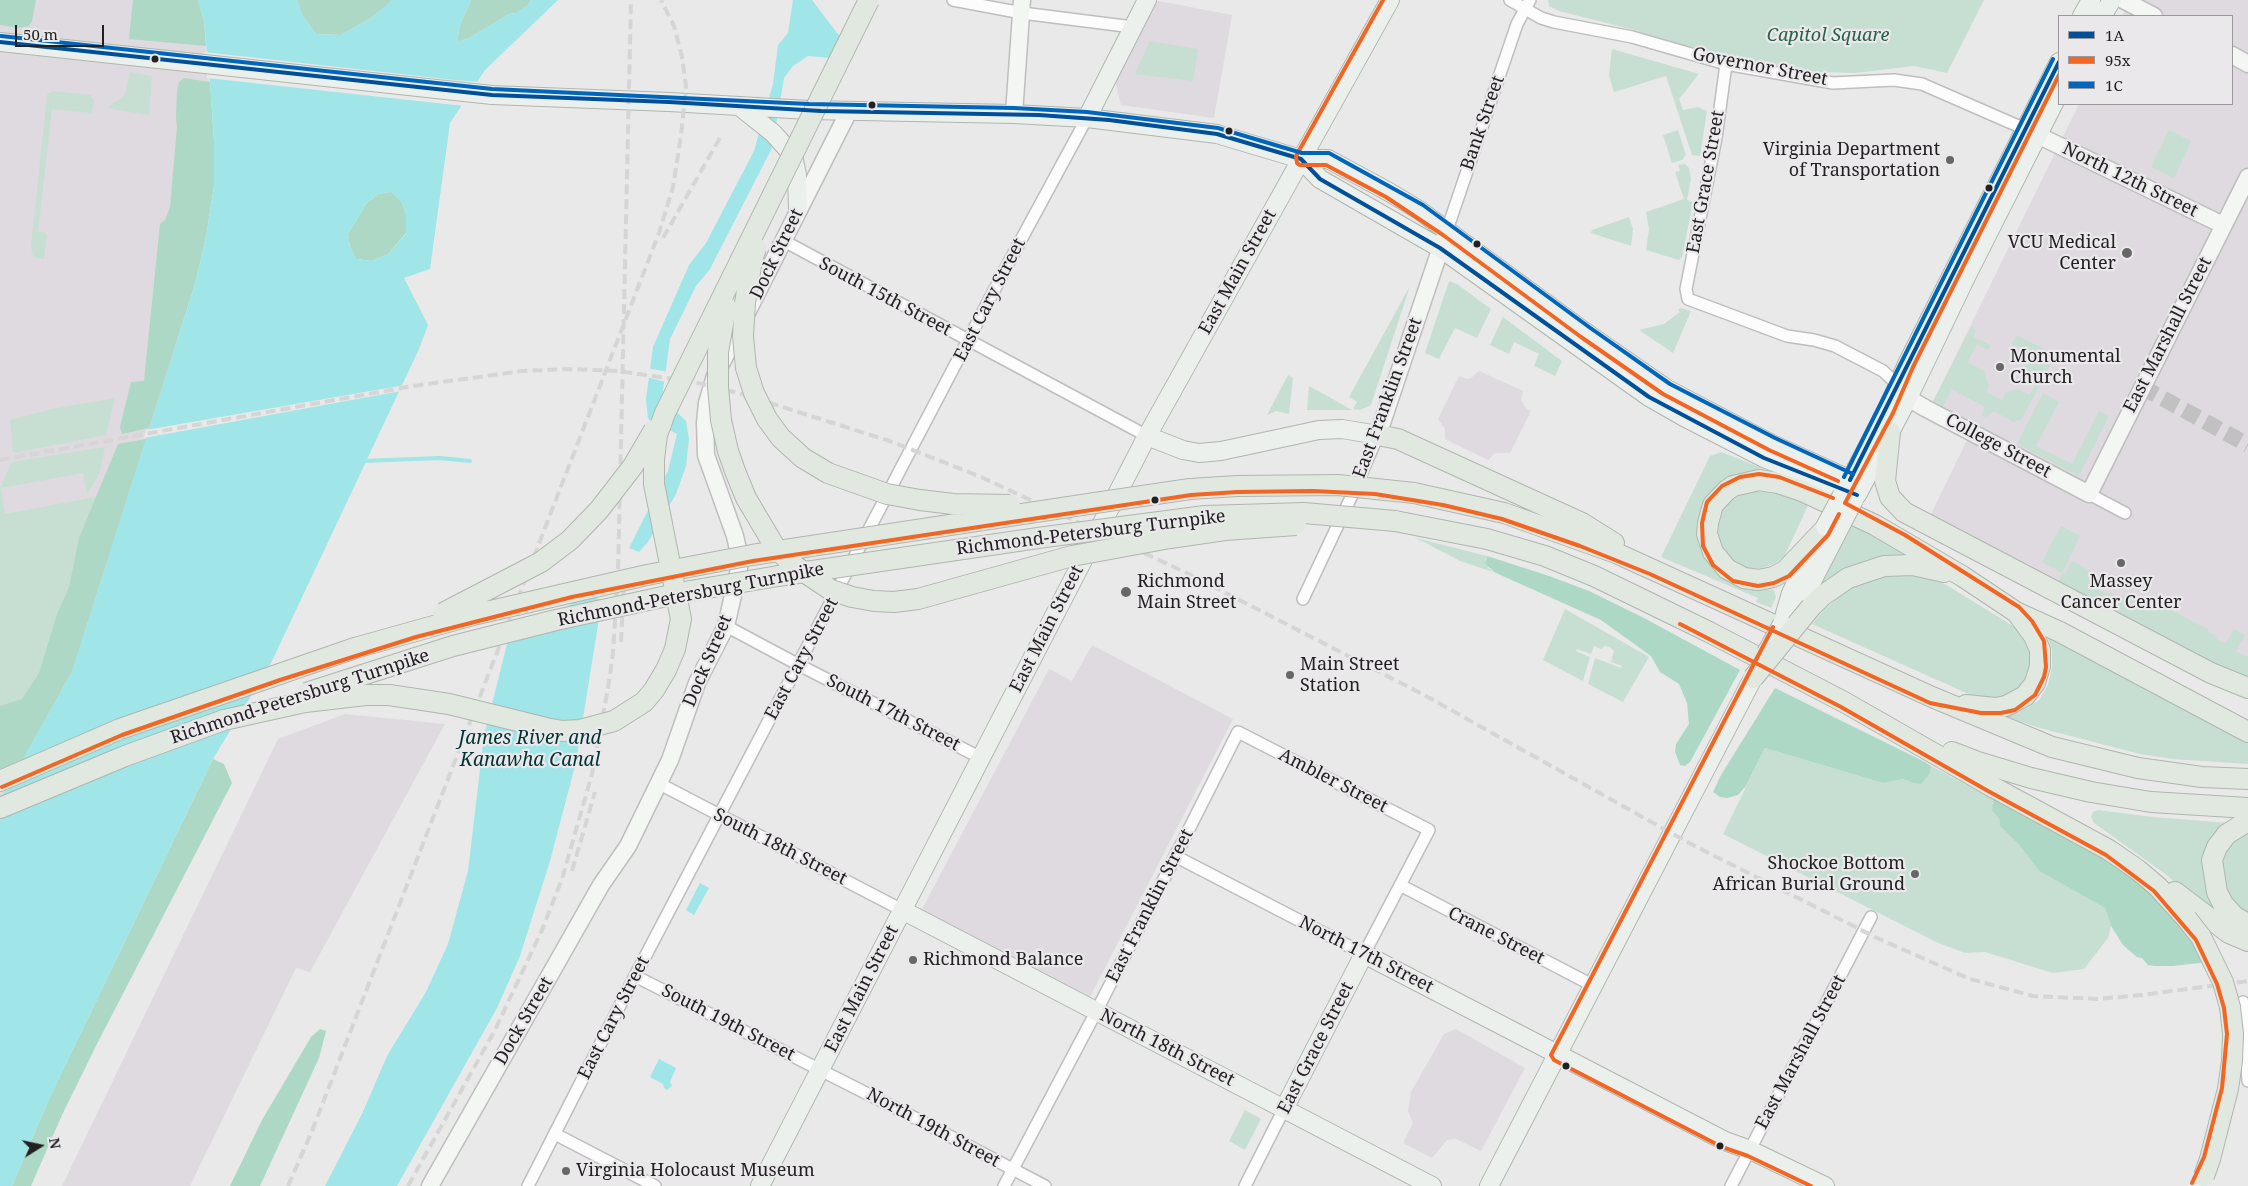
<!DOCTYPE html>
<html>
<head>
<meta charset="utf-8">
<style>
  body { margin:0 }
  #map { position:relative; width:2248px; height:1186px; overflow:hidden; background:#e9e9e9; font-family:"Noto Serif",serif }
  canvas { display:block }
  .legend { position:absolute; left:2058px; top:15px; width:175px; height:90px; box-sizing:border-box; background:#eae8ea; border:1px solid #9a989a; margin:0; padding:6px 9px; list-style:none; font-size:15px; color:#222122 }
  .legend li { display:flex; align-items:center; gap:10px; height:25px }
  .legend b { width:25px; border:1px solid #9a989a }
  .north { position:absolute; left:15px; top:1121px; width:50px; height:50px; -webkit-text-stroke:4px #eae8ea; paint-order:stroke; rotate:80deg; font-size:14px; font-weight:700; line-height:20px; text-align:center; color:#222122 }
  .north::after { content:''; display:block; margin:auto; width:18px; height:22px; background:#222122; clip-path:polygon(50% 0,100% 100%,50% 72%,0 100%) }
  .scale { position:absolute; left:15px; top:25px; width:89px; height:22px; box-sizing:border-box; border:2px solid #222122; border-top:0; padding-left:6px; font-size:15px; line-height:18px; white-space:nowrap; color:#222122; -webkit-text-stroke:4px #eae8ea; paint-order:stroke }
</style>
</head>
<body>
<div id="map">
<canvas width="2248" height="1186"></canvas>
<ul class="legend">
<li><b style="height:6px;background:#004f99"></b>1A</li>
<li><b style="height:6px;background:#f26522"></b>95x</li>
<li><b style="height:6px;background:#0065bd"></b>1C</li>
</ul>
<div class="north">N</div>
<div class="scale">50 m</div>
</div>
<script>
const ctx = document.querySelector('canvas').getContext('2d');
ctx.lineJoin = 'round';
function paint(path, color) { ctx.fillStyle = color; ctx.fill(path, 'evenodd'); }
const poly = rows => new Path2D(rows.map(r => 'M' + r).join(''));
function trace(path, color, width, dash) { ctx.strokeStyle = color; ctx.lineWidth = width; ctx.lineCap = dash ? 'butt' : 'round'; ctx.setLineDash(dash || []); ctx.stroke(path); }
function drawText(font, color, halo, rows, align = 'center') {
  ctx.font = font + ' "Noto Serif",serif'; ctx.lineWidth = 4.5; ctx.setLineDash([]); ctx.textBaseline = 'middle'; ctx.strokeStyle = halo; ctx.fillStyle = color; for (const [text, x, y, turn = 0] of rows) {
    ctx.save(); ctx.translate(x, y); ctx.rotate((+turn || 0) * Math.PI / 180); ctx.textAlign = isNaN(turn) ? turn : align; if (halo) ctx.strokeText(text, 0, 0); ctx.fillText(text, 0, 0); ctx.restore();
  }
}
paint(poly([
  [0,0,198,0,204,22,211,106,174,354,72,672,0,799],
  [1153,0,1232,15,1214,118,1121,105,1113,73],
  [2130,0,2248,0,2248,682,1930,516,1973,428,1931,406,2079,104,2232,104,2232,16,2122,16],
  [1479,371,1523,391,1521,400,1527,409,1531,411,1510,453,1495,453,1488,460,1445,439,1445,429,1438,419,1459,376,1467,379,1471,378],
  [1092,645,1233,719,1090,997,921,911,1049,669,1072,681],
  [345,714,445,724,310,972,296,968,190,1186,62,1186,278,739],
  [1456,1029,1525,1068,1481,1151,1456,1139,1447,1140,1432,1158,1403,1143,1413,1123,1408,1111,1411,1092,1444,1034]
]), '#dedadf');
paint(poly([
  [1548,0,1984,0,1947,73,1914,66,1855,73,1817,72,1770,65,1689,48,1634,30,1559,11,1549,6],
  [1150,41,1198,49,1193,81,1135,74],
  [1612,49,1699,74,1679,99,1683,110,1698,107,1707,111,1700,156,1692,155,1666,76,1614,92,1609,75],
  [130,72,152,76,149,115,112,109,108,107,125,95],
  [53,91,90,95,94,100,92,113,52,109,38,231,46,233,47,236,44,259,39,259,33,256,31,247,47,95],
  [1678,130,1686,155,1682,160,1672,163,1663,135],
  [2169,130,2191,141,2174,178,2151,167],
  [1685,164,1689,168,1691,179,1687,200,1693,202,1682,257,1679,260,1646,250,1649,229,1646,212,1684,199,1675,172,1680,171,1678,165],
  [1629,217,1633,229,1631,246,1591,233,1592,230],
  [1449,281,1457,284,1491,309,1477,338,1455,328,1439,359,1425,353],
  [1410,286,1371,405,1360,410,1353,409,1357,402,1349,397],
  [1681,308,1691,311,1673,353,1639,330,1664,324,1680,312,1678,310],
  [1503,317,1562,361,1555,376,1534,366,1539,354,1514,342,1509,354,1490,345],
  [1972,326,1976,331,1973,337,1990,345,1988,350,1977,344,1967,362,1984,371,1989,386,1986,392,2002,400,2006,392,2017,389,2030,395,2038,377,2027,372,2022,357,2026,349,2012,344,2017,335,2055,355,2022,419,2013,422,1994,411,1986,417,1981,415,1985,407,1952,389,1943,406,1933,401],
  [1288,375,1293,378,1289,414,1276,411,1267,415],
  [1309,386,1331,398,1352,410,1307,410],
  [2043,393,2059,402,2036,446,2072,464,2099,411,2109,416,2079,476,2017,444],
  [115,398,106,435,13,453,10,420,52,409],
  [105,447,99,474,87,494,83,473,1,488,5,514,96,497,79,538,69,587,57,614,39,673,22,699,0,706,0,488,12,462],
  [1721,452,1785,477,1743,474,1699,541,1708,562,1722,576,1755,588,1774,590,1776,597,1771,608,1756,602,1758,598,1661,557,1710,456],
  [1758,489,1775,491,1810,501,1785,555,1776,563,1763,568,1751,569,1730,559,1719,541,1718,531,1721,511,1735,495],
  [1853,523,1916,558,1821,586],
  [2061,526,2080,536,2062,573,2042,562],
  [1416,538,1487,556,1485,560,1488,568,1496,573,1460,561],
  [2072,561,2096,574,2094,579,2096,588,2105,593,2111,593,2121,597,2127,595,2144,603,2148,598,2209,630,2208,632,2217,636,2216,639,2226,644,2234,629,2245,635,2236,651,2248,657,2248,682,2058,583,2063,572,2066,573],
  [1890,573,1915,573,1945,584,2018,629,2029,644,2031,658,2030,673,2023,686,2012,696,1982,700,1812,624,1825,609,1848,589],
  [1565,609,1649,657,1623,702,1588,684,1595,658,1621,668,1622,666,1611,662,1614,651,1610,647,1605,646,1601,649,1594,646,1591,654,1577,649,1576,651,1590,657,1583,681,1543,660],
  [2046,634,2235,734,2248,743,2248,764,2172,759,2140,754,2040,728,2001,715,2028,708,2040,699,2048,685,2052,667,2052,650],
  [1765,748,1883,783,1903,779,1913,783,1930,773,1931,766,1994,799,1994,813,1999,819,2000,826,2020,846,2039,871,2105,908,2111,926,2108,938,2084,969,2053,973,1985,952,1965,953,1936,942,1723,834],
  [2098,810,2153,817,2229,823,2205,855,2204,882,2213,908,2212,913,2164,873,2094,823,2091,817,2093,812],
  [2248,830,2248,915,2241,912,2228,895,2221,864,2224,852,2232,842],
  [1245,1110,1261,1119,1245,1150,1229,1141]
]), '#c6dfd2');
paint(poly([
  [0,0,36,0,32,21,29,26,18,28,0,25],
  [133,0,198,0,204,22,206,46,129,39],
  [297,0,393,0,371,18,341,35,316,34,302,15],
  [471,0,531,0,528,5,516,13,509,14,469,38,457,42,460,25],
  [184,78,210,82,214,141,214,186,206,237,195,284,149,428,122,434,120,427,131,382,144,381,160,224,165,220,170,207,177,127,176,118,177,91,179,82],
  [391,192,401,201,406,214,406,233,388,254,372,261,356,259,350,247,348,234,366,204,378,194],
  [146,439,72,672,23,759,0,769,0,706,22,699,39,673,57,614,69,587,79,538,118,444],
  [1487,556,1549,576,1589,591,1644,618,1740,670,1690,762,1685,766,1680,765,1675,752,1676,744,1689,724,1687,703,1679,684,1660,672,1651,656,1601,620,1496,573,1485,564],
  [1775,688,1925,762,1931,766,1930,773,1921,784,1913,783,1903,779,1883,783,1765,748,1746,786,1738,795,1727,798,1720,797,1713,792,1721,775],
  [213,759,224,764,232,783,98,1042,62,1115,31,1186,12,1186,49,1099],
  [1994,799,2079,842,2129,872,2165,903,2208,962,2173,966,2155,966,2148,965,2142,958,2137,957,2123,945,2111,926,2105,908,2039,871,2020,846,2000,826,1999,819,1992,810],
  [320,1029,326,1031,319,1058,260,1186,230,1186,262,1120,311,1037]
]), '#acd8c5');
paint(poly([
  [198,0,297,0,302,15,316,34,341,35,371,18,393,0,471,0,460,25,457,42,469,38,509,14,516,13,528,5,531,0,558,0,485,70,450,123,430,269,404,278,428,325,419,349,272,661,213,759,49,1099,12,1186,0,1186,0,799,72,672,195,284,206,237,214,186,214,141,210,82,204,22],
  [390,192,401,201,406,214,406,234,388,254,372,261,356,259,350,247,348,234,366,204,378,194],
  [793,0,812,0,837,33,852,45,830,58,808,56,793,66,784,78,772,148,710,269,696,286,670,339,662,398,686,421,689,439,686,466,676,494,648,542,639,552,629,548,668,471,677,434,648,419,646,399,653,347,689,265,706,243,754,151,773,84,778,45,788,33],
  [587,595,602,600,576,762,550,861,520,956,497,1008,397,1186,325,1186,362,1114,387,1056,426,992,448,944,468,871,484,736,508,640],
  [700,883,709,888,694,915,686,910],
  [659,1059,676,1068,670,1082,672,1086,667,1090,664,1088,663,1084,650,1077]
]), '#a0e5e7');
paint(poly([
  [204,52,454,80,480,82,464,106,207,78],
  [647,368,668,372,666,382,646,377],
  [405,385,401,391,144,438,146,430]
]), '#e9e9e9');
trace(poly([
  [362,461,440,458,470,461]
]), '#a0e5e7', 4);
trace(poly([
  [2142,387,2248,445]
]), '#c1c1c1', 16, [16, 8]);
const street = poly([
  [953,0,1022,13,1133,27],
  [1510,0,1541,18,1554,22,1632,37,1726,64,1833,83,1894,80,1922,84,2025,129],
  [1726,64,1716,138,1686,289,1688,299,1787,336,1814,340,1835,346,1883,371,1898,385],
  [1447,230,1517,24,1530,0],
  [784,241,1147,436],
  [2089,494,2125,513],
  [1303,599,1354,491,1378,435],
  [726,626,799,665,981,758],
  [658,783,902,910],
  [1400,885,1592,985],
  [635,976,917,1119,1045,1186],
  [2243,1002,2248,1081],
  [555,1134,655,1186],
  [528,1186,635,976,1009,262,1087,118],
  [1004,1186,1096,1012,1170,867,1175,856,1180,847,1238,732,1429,830,1364,954,1175,856],
  [1245,1186,1284,1109],
  [1731,1186,1871,917]
]);
const secondary = poly([
  [2123,0,2154,16],
  [2232,55,2248,64],
  [1014,114,1022,0],
  [2027,130,2223,225],
  [1901,388,1908,398,1925,408,2089,494,2248,177],
  [1378,435,1444,238],
  [430,1186,601,885,628,846,670,760,697,683,726,626,739,569,739,554,735,536,706,455,705,423,707,403,715,376,849,111]
]);
const primary = poly([
  [2082,16,2091,0],
  [2102,16,2112,0],
  [0,42,492,95,669,102,809,110,1014,114,1087,118,1217,134,1301,159,1328,159,1389,192,1419,210,1585,332,1667,389,1772,444,1862,485],
  [739,106,773,133,790,152,794,160,797,175,798,210],
  [1087,118,1147,0],
  [1301,159,1320,179,1440,248,1649,397,1684,417,1764,458,1856,494],
  [1147,436,1183,450,1199,453,1221,451,1319,430,1342,429,1378,435],
  [1846,488,1887,410,1907,364,2059,62],
  [1857,495,1908,398,1966,277,2059,93],
  [1785,620,1803,599,1836,535],
  [1782,624,1791,593,1817,542],
  [902,910,1432,1186],
  [1284,1109,1364,954,1725,1141,1750,1150,1825,1186],
  [760,1186,1147,436,1390,0],
  [1489,1186,1753,678]
]);
const highway = poly([
  [1890,432,1885,481,1890,497,1904,512,2211,673,2248,688],
  [1378,435,1398,439,1582,523,1614,543],
  [1414,493,1504,513,1616,553,1932,697,2052,747,2138,768,2202,777,2248,779],
  [1395,521,1487,539,1545,556,1594,576,1709,632,1844,702,1991,786,2109,850,2138,870,2158,887,2187,919],
  [1823,531,1785,571,1773,577,1759,580,1744,578,1727,569,1713,552,1707,534,1708,523,1713,505,1726,491,1733,486,1759,480,1778,483,1802,491,1875,525,1962,576,2016,612,2060,632,2248,732],
  [1811,607,1822,596,1848,578,1884,566,1913,565,1944,572],
  [1966,705,1995,708,2006,706,2025,696,2035,683,2040,666,2040,650,2034,636,2017,613],
  [1952,752,1978,762,2031,778,2091,792,2151,802,2248,808],
  [0,781,120,729,355,648],
  [0,808,125,756,224,720],
  [2248,821,2227,834,2217,847,2212,860,2217,892,2223,904,2235,917,2248,924],
  [2175,892,2229,933,2248,941]
]);
trace(street, '#bebebe', 14);
trace(secondary, '#bebebe', 19);
trace(primary, '#afb6ae', 20);
trace(highway, '#afb6ae', 22);
trace(street, '#fcfcfc', 11);
trace(secondary, '#f4f6f4', 16);
trace(primary, '#ecf0ec', 18);
trace(highway, '#e1e8e0', 20);
trace(poly([
  [663,238,721,136],
  [0,460,413,386,522,371,569,369,618,371,694,382,738,393,890,441,981,477,1189,574,1426,696,1689,843,1877,938,1970,979,2033,996,2097,999,2142,995,2248,981],
  [621,642,624,582],
  [572,871,595,792],
  [288,1186,312,1131,659,233,673,187,681,136,686,86,682,57,674,26,661,0],
  [408,1186,495,1030,542,930,562,879,592,774,608,688,613,653,618,573,631,0]
]), '#d5d5d5', 4, [10, 5]);
const primaryBridge = poly([
  [1825,527,1842,495],
  [1836,535,1854,500],
  [1766,653,1782,624]
]);
const highwayBridge = poly([
  [756,248,752,260,745,303,743,336,746,368,754,393,767,419,781,438,803,458,828,473,887,494,920,500,953,504,1010,505],
  [726,307,718,352,718,387,721,420,728,451,735,471,746,498,775,547,792,564,831,590,852,597,874,601,894,602,918,599,1072,556,1170,538,1225,530,1296,525],
  [443,613,541,562,570,540,599,510,633,466,654,430],
  [355,648,473,615,647,575,752,555,1095,503,1190,489,1237,486,1338,485,1414,493],
  [1753,678,1811,607],
  [306,693,453,646,556,620,690,591,778,576,1045,537,1205,516,1304,513,1395,521],
  [224,720,305,702,366,695,389,695,449,704,546,728,562,731,580,730,614,721,644,702,654,690,666,670,675,649,681,619,654,484,654,459,657,435,665,413,869,0],
  [2187,919,2201,937,2223,982,2230,1007,2233,1034,2232,1061,2228,1089,2210,1159,2204,1176]
]);
trace(primaryBridge, '#afb6ae', 20, []);
trace(highwayBridge, '#afb6ae', 22, []);
trace(primaryBridge, '#ecf0ec', 18);
trace(highwayBridge, '#e1e8e0', 20);
trace(poly([
  [0,42,492,95,669,102,821,111,1039,115,1109,120,1217,134,1301,159,1320,179,1440,248,1649,397,1764,458,1857,495],
  [1850,480,2059,62]
]), '#004f99', 4);
trace(poly([
  [1383,0,1296,156,1297,163,1300,165,1326,165,1386,197,1443,235,1581,337,1663,394,1769,450,1838,481],
  [1833,498,1779,477,1759,474,1740,477,1722,486,1707,502,1702,523,1703,546,1713,565,1733,581,1758,586,1774,583,1789,576,1828,535,1839,514],
  [1680,624,1841,707,1988,791,2106,855,2154,891,2196,940,2217,984,2224,1008,2227,1034,2222,1088,2204,1157,2192,1183],
  [1773,627,1551,1055,1554,1060,1722,1147,1748,1156,1811,1186],
  [2,787,122,735,280,680,416,637,572,597,753,561,1191,495,1237,492,1313,491,1375,494,1443,505,1502,519,1580,546,1650,574,1930,703,1981,713,2001,713,2015,710,2035,695,2044,677,2046,667,2044,641,2032,621,2019,607,1905,535,1845,503,1893,413,1913,367,2059,75]
]), '#f26522', 4);
trace(poly([
  [1,36,492,89,809,104,1014,108,1087,112,1218,128,1302,153,1329,153,1423,205,1589,327,1670,384,1775,438,1853,474],
  [1844,477,2053,59]
]), '#0065bd', 4);
for (const [x, y, r, color] of [
  [155,59,4.5,"#222122"],
  [872,105,4.5,"#222122"],
  [1229,131,4.5,"#222122"],
  [1950,160,5,"#686768"],
  [1989,188,4.5,"#222122"],
  [1477,244,4.5,"#222122"],
  [2127,253,6,"#686768"],
  [2000,367,5,"#686768"],
  [1155,500,4.5,"#222122"],
  [2121,563,5,"#686768"],
  [1126,592,6,"#686768"],
  [1290,675,5,"#686768"],
  [1915,874,5,"#686768"],
  [913,960,5,"#686768"],
  [1566,1066,4.5,"#222122"],
  [1720,1146,4.5,"#222122"],
  [566,1171,5,"#686768"]
]) { const dot = new Path2D(); dot.arc(x, y, r, 0, 2 * Math.PI); ctx.fillStyle = color; ctx.fill(dot); trace(dot, '#eae8ea', 2); }
drawText('italic 18px', '#26614a', '#eae8ea', [
  ["Capitol Square",1828,36]
]);
drawText('18px', '#222122', '#eae8ea', [
  ["Governor Street",1760,67,11],
  ["Bank Street",1483,123,-71],
  ["North 12th Street",2130,180,26],
  ["East Grace Street",1706,182,-80],
  ["Dock Street",777,254,-64],
  ["East Main Street",1238,272,-61],
  ["South 15th Street",885,297,28],
  ["East Cary Street",990,300,-63],
  ["East Marshall Street",2168,335,-63],
  ["East Franklin Street",1388,398,-70],
  ["College Street",1998,446,28],
  ["Richmond-Petersburg Turnpike",1091,533,-7],
  ["Richmond-Petersburg Turnpike",691,595,-11],
  ["East Main Street",1047,629,-63],
  ["East Cary Street",802,659,-62],
  ["Dock Street",708,661,-67],
  ["Richmond-Petersburg Turnpike",300,697,-18],
  ["South 17th Street",893,713,27],
  ["Ambler Street",1333,781,27],
  ["South 18th Street",780,847,27],
  ["East Franklin Street",1150,906,-63],
  ["Crane Street",1496,936,27],
  ["North 17th Street",1366,955,27],
  ["East Main Street",862,989,-63],
  ["East Cary Street",614,1018,-63],
  ["Dock Street",524,1021,-60],
  ["South 19th Street",728,1023,27],
  ["North 18th Street",1167,1048,27],
  ["East Grace Street",1316,1048,-63],
  ["East Marshall Street",1801,1052,-62],
  ["North 19th Street",933,1128,28]
]);
drawText('18px', '#222122', '#eae8ea', [
  ["Virginia Department",1940,150,"right"],
  ["of Transportation",1940,171,"right"],
  ["VCU Medical",2116,243,"right"],
  ["Center",2116,264,"right"],
  ["Monumental",2010,357],
  ["Church",2010,378],
  ["Richmond",1137,582],
  ["Main Street",1137,603],
  ["Massey",2121,582,"center"],
  ["Cancer Center",2121,603,"center"],
  ["Main Street",1300,665],
  ["Station",1300,686],
  ["Shockoe Bottom",1905,864,"right"],
  ["African Burial Ground",1905,885,"right"],
  ["Richmond Balance",923,960],
  ["Virginia Holocaust Museum",576,1171]
], 'left');
drawText('italic 19px', '#003334', '#eae8ea', [
  ["James River and",530,739],
  ["Kanawha Canal",530,761]
]);
</script>
</body>
</html>
